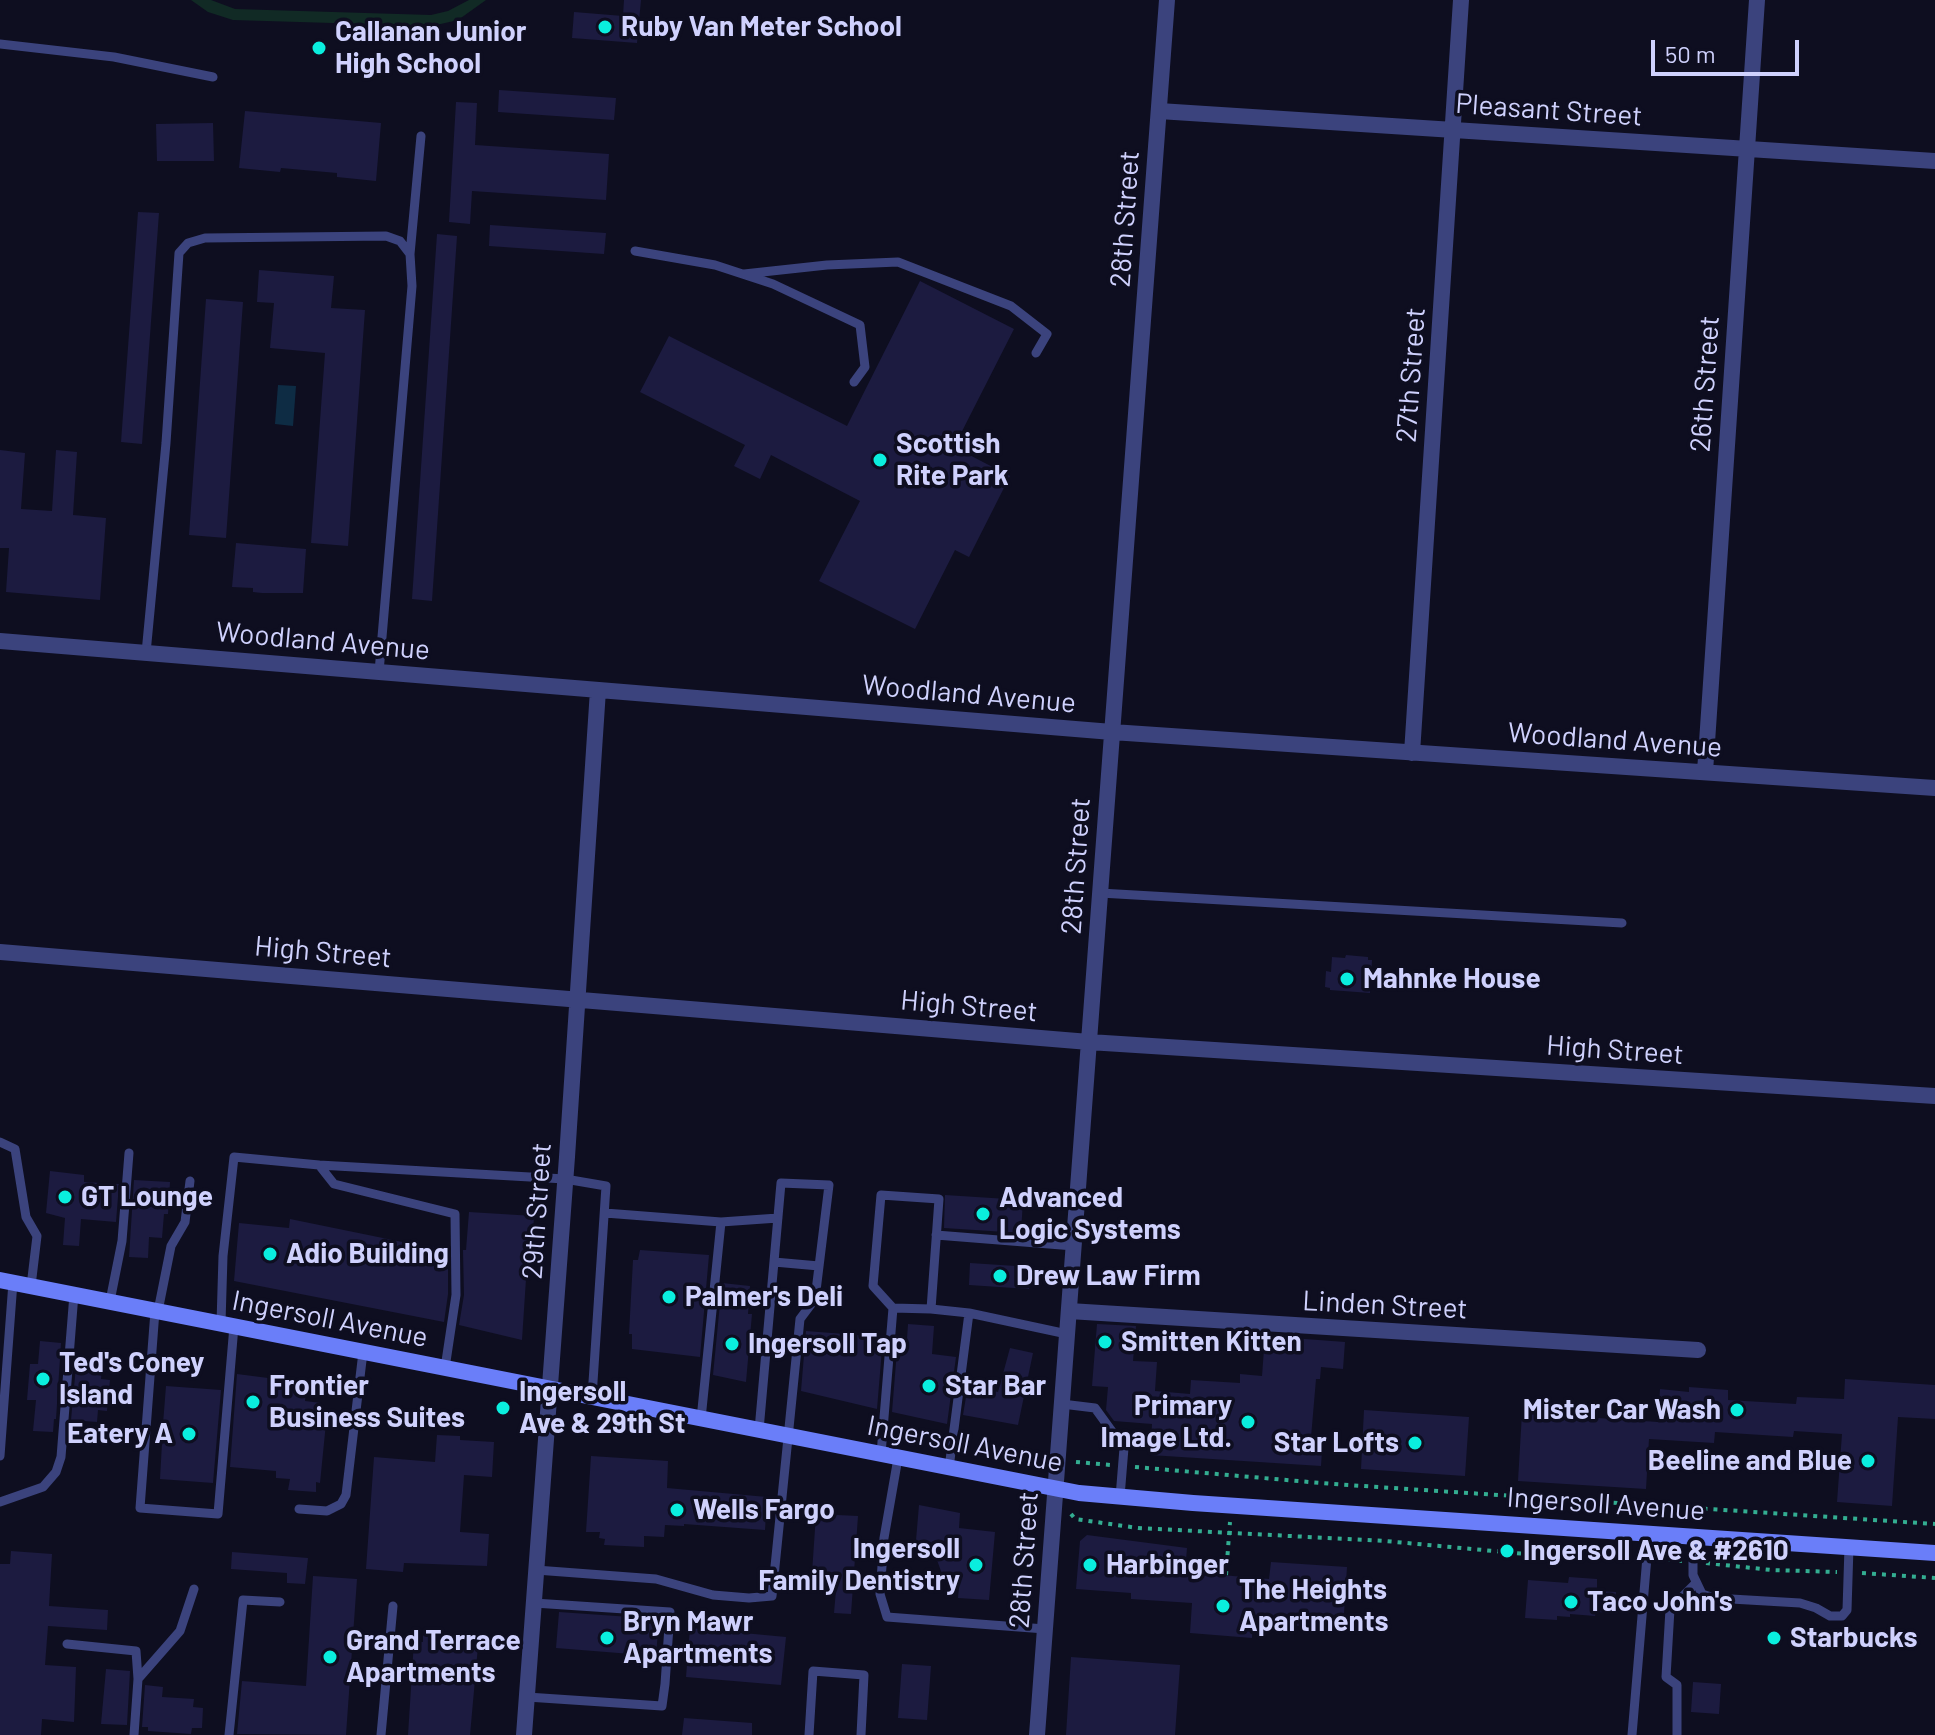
<!DOCTYPE html>
<html>
<head>
<meta charset="utf-8">
<style>
  body { margin:0 }
  #map { position:relative; width:1935px; height:1735px; overflow:hidden; background:#0e0e20; font-family:Barlow,sans-serif }
  canvas { display:block }
  .scale { position:absolute; left:1651px; top:40px; width:148px; height:36px; box-sizing:border-box; border:4px solid #cfd1fd; border-top:0; padding-left:10px; font-size:24px; line-height:28px; white-space:nowrap; color:#cfd1fd; -webkit-text-stroke:6px #0e0e20; paint-order:stroke }
</style>
</head>
<body>
<div id="map">
<canvas width="1935" height="1735"></canvas>
<div class="scale">50 m</div>
</div>
<script>
const ctx = document.querySelector('canvas').getContext('2d');
ctx.lineJoin = 'round';
function paint(path, color) { ctx.fillStyle = color; ctx.fill(path, 'evenodd'); }
const poly = rows => new Path2D(rows.map(r => 'M' + r).join(''));
function trace(path, color, width, dash) { ctx.strokeStyle = color; ctx.lineWidth = width; ctx.lineCap = dash ? 'butt' : 'round'; ctx.setLineDash(dash || []); ctx.stroke(path); }
function drawText(font, color, halo, rows, align = 'center') {
  ctx.font = font + ' Barlow,sans-serif'; ctx.lineWidth = 7; ctx.setLineDash([]); ctx.textBaseline = 'middle'; ctx.strokeStyle = halo; ctx.fillStyle = color; for (const [text, x, y, turn = 0] of rows) {
    ctx.save(); ctx.translate(x, y); ctx.rotate((+turn || 0) * Math.PI / 180); ctx.textAlign = isNaN(turn) ? turn : align; if (halo) ctx.strokeText(text, 0, 0); ctx.fillText(text, 0, 0); ctx.restore();
  }
}
paint(poly([
  [191,0,211,0,235,9,431,15,448,11,469,0,486,0,458,20,432,26,233,20,208,12]
]), '#112a25');
paint(poly([
  [278,385,296,386,293,426,275,424]
]), '#0e2c44');
paint(poly([
  [624,0,641,0,637,43,572,38,574,12,623,16],
  [499,90,616,98,614,120,498,112],
  [456,102,477,103,475,145,609,154,606,200,472,191,470,224,449,222],
  [245,111,381,123,376,181,337,177,337,173,281,168,280,172,239,168],
  [213,123,214,161,157,161,156,124],
  [138,212,159,213,142,444,121,442],
  [490,225,606,233,604,254,489,246],
  [437,234,457,236,432,601,412,599],
  [259,270,334,276,331,308,365,310,348,546,311,543,325,353,270,348,274,303,257,302],
  [920,281,1014,329,954,447,1010,476,969,557,955,550,915,629,819,581,860,501,771,455,760,479,734,466,745,445,640,392,669,336,847,426],
  [206,299,243,302,226,538,189,535],
  [0,450,25,453,21,509,52,511,56,450,77,452,73,515,106,518,100,600,6,592,9,548,0,548],
  [236,543,306,549,303,593,262,593,253,592,253,588,232,587],
  [1346,955,1368,957,1368,960,1372,960,1370,993,1330,990,1330,988,1325,987,1326,971,1331,972,1332,957,1345,958],
  [50,1171,84,1175,84,1182,119,1184,116,1222,81,1219,79,1246,63,1245,65,1218,46,1213],
  [134,1180,170,1182,168,1214,164,1214,162,1238,149,1237,148,1258,129,1257],
  [945,1195,1023,1200,1021,1233,944,1228],
  [469,1212,534,1216,533,1234,529,1233,522,1340,459,1325,464,1295,463,1250,466,1250],
  [290,1219,422,1246,448,1248,448,1294,444,1322,234,1281,239,1223,289,1228],
  [640,1250,709,1255,700,1357,632,1349,632,1334,629,1334,633,1260,638,1260],
  [970,1263,1031,1267,1029,1289,969,1285],
  [722,1283,750,1286,748,1314,752,1314,746,1382,713,1375],
  [908,1324,934,1326,932,1354,956,1357,947,1424,892,1412,898,1338,907,1339],
  [1097,1324,1136,1326,1133,1361,1157,1362,1155,1391,1190,1394,1191,1380,1240,1383,1240,1374,1262,1376,1265,1336,1345,1342,1343,1369,1321,1367,1320,1379,1316,1379,1310,1449,1322,1450,1321,1466,1150,1455,1152,1424,1114,1421,1106,1410,1108,1387,1092,1386],
  [806,1331,883,1337,877,1409,801,1391],
  [40,1341,61,1343,56,1419,54,1419,53,1432,33,1431,36,1400,27,1400,30,1364,38,1364],
  [1010,1348,1033,1353,1018,1425,963,1415,967,1391,993,1395,994,1391,998,1392],
  [76,1366,102,1368,101,1379,110,1380,107,1411,98,1410,97,1422,71,1420],
  [237,1374,307,1383,305,1401,321,1403,321,1412,327,1413,320,1483,316,1482,316,1492,288,1490,290,1479,276,1478,276,1471,230,1467],
  [1845,1379,1935,1385,1935,1419,1898,1417,1892,1506,1837,1502,1842,1434,1794,1431,1793,1437,1715,1432,1714,1443,1649,1439,1646,1489,1518,1481,1522,1413,1658,1422,1660,1389,1689,1392,1689,1387,1728,1390,1728,1400,1796,1404,1797,1397,1844,1399],
  [166,1386,221,1390,213,1483,160,1479,162,1443,159,1444,160,1424,163,1424],
  [1364,1410,1469,1417,1465,1476,1361,1469],
  [437,1435,460,1436,460,1440,494,1442,492,1477,464,1475,460,1532,489,1534,487,1566,404,1563,403,1572,366,1569,374,1457,435,1462],
  [591,1456,668,1461,667,1488,767,1497,765,1530,684,1524,684,1526,665,1525,664,1537,644,1536,644,1547,604,1545,605,1539,599,1538,600,1532,586,1532],
  [919,1505,960,1513,959,1528,995,1532,989,1600,958,1598,960,1575,942,1574,937,1560,932,1559,933,1552,915,1552],
  [816,1514,858,1516,851,1614,834,1613,836,1590,811,1588],
  [1087,1535,1187,1548,1185,1572,1269,1579,1271,1562,1347,1567,1343,1629,1253,1623,1252,1638,1190,1633,1192,1603,1131,1599,1131,1593,1076,1589,1080,1541],
  [11,1551,52,1554,49,1606,108,1610,107,1630,48,1626,45,1665,76,1667,74,1722,42,1719,41,1735,0,1735,0,1564,10,1564],
  [232,1552,308,1558,305,1584,287,1583,287,1573,231,1569],
  [313,1576,357,1579,346,1735,237,1734,242,1681,306,1686],
  [1569,1577,1597,1579,1597,1591,1616,1592,1615,1613,1596,1612,1595,1616,1570,1614,1570,1617,1557,1616,1557,1620,1525,1618,1528,1580,1568,1583],
  [559,1612,659,1619,656,1656,556,1648],
  [690,1628,786,1637,781,1685,686,1677],
  [444,1634,470,1636,469,1645,478,1646,470,1735,408,1735,414,1641,423,1642,423,1635,444,1637],
  [1071,1657,1180,1665,1175,1735,1066,1735],
  [902,1664,931,1666,927,1720,898,1718],
  [106,1669,130,1671,127,1725,101,1724],
  [1693,1682,1721,1684,1719,1714,1691,1712],
  [145,1685,163,1687,162,1697,194,1699,193,1707,203,1708,202,1728,192,1728,191,1734,148,1731,148,1727,142,1727],
  [684,1718,752,1723,752,1735,682,1735]
]), '#1c1b40');
trace(poly([
  [1076,1462,1111,1465],
  [1135,1467,1333,1484,1935,1524],
  [1071,1514,1075,1519,1138,1528,1385,1541,1537,1555,1634,1558],
  [1659,1559,1682,1561],
  [1706,1563,1771,1570,1837,1572],
  [1862,1573,1935,1578],
  [1226,1575,1230,1522]
]), '#33ad91', 4, [4, 6]);
trace(poly([
  [0,44,114,57,213,77],
  [635,251,715,265,773,284,860,325,865,367,854,382],
  [410,254,421,136],
  [744,274,827,265,898,262,1011,306,1047,334,1036,353],
  [146,653,166,443,179,253,188,243,205,238,386,236,400,241,410,254,412,286,379,672],
  [1100,893,1622,923],
  [0,1142,15,1149,26,1217,37,1236,31,1286],
  [319,1165,565,1179,606,1186,592,1397],
  [605,1213,721,1222,701,1419],
  [721,1222,778,1218],
  [936,1235,1074,1246],
  [774,1262,819,1266],
  [110,1301,122,1241,129,1153],
  [931,1309,969,1313,1067,1334],
  [155,1311,140,1508,218,1514,234,1326],
  [158,1311,171,1246,185,1222,190,1181],
  [221,1323,223,1256,234,1157,319,1165,334,1184,455,1214,456,1295,445,1368],
  [1062,1404,1095,1408,1124,1448,1120,1497],
  [881,1454,893,1308,873,1286,881,1195,939,1199,931,1309,893,1308],
  [0,1456,13,1282],
  [898,1458,884,1538,880,1594,887,1617,1045,1629],
  [949,1468,969,1313],
  [0,1502,43,1487,56,1472,61,1457,74,1294],
  [299,1509,327,1511,341,1504,346,1495,363,1352],
  [1693,1536,1693,1575,1702,1594,1714,1598,1800,1603,1816,1608,1830,1616,1842,1616,1847,1610,1849,1547],
  [536,1570,656,1579,713,1595,749,1598,772,1596,800,1319,815,1299,829,1185,781,1183,759,1430],
  [67,1644,136,1651,138,1679,134,1735],
  [138,1679,180,1631,194,1589],
  [527,1697,662,1706,665,1684,670,1612,534,1603],
  [229,1735,243,1600,280,1602],
  [381,1735,393,1606],
  [809,1735,813,1671,864,1675,861,1735],
  [1632,1735,1649,1533],
  [1677,1735,1677,1685,1666,1677,1670,1609,1696,1583]
]), '#3b437d', 9);
trace(poly([
  [1159,111,1935,161],
  [0,641,1112,732,1935,788],
  [1412,753,1461,0],
  [1705,772,1757,0],
  [0,952,1089,1042,1935,1096],
  [1069,1311,1698,1350],
  [524,1735,567,1157,598,690],
  [1037,1735,1167,0]
]), '#3b437d', 16);
trace(poly([
  [0,1280,1079,1493,1193,1503,1935,1553]
]), '#6a7ef9', 16);
for (const [x, y, r, color] of [
  [605,27,8,"#0aeede"],
  [319,48,8,"#0aeede"],
  [880,460,8,"#0aeede"],
  [1347,979,8,"#0aeede"],
  [65,1197,8,"#0aeede"],
  [983,1214,8,"#0aeede"],
  [270,1254,8,"#0aeede"],
  [1000,1276,8,"#0aeede"],
  [669,1297,8,"#0aeede"],
  [1105,1342,8,"#0aeede"],
  [732,1344,8,"#0aeede"],
  [43,1379,8,"#0aeede"],
  [929,1386,8,"#0aeede"],
  [253,1402,8,"#0aeede"],
  [503,1408,8,"#0aeede"],
  [1737,1410,8,"#0aeede"],
  [1248,1422,8,"#0aeede"],
  [189,1434,8,"#0aeede"],
  [1415,1443,8,"#0aeede"],
  [1868,1461,8,"#0aeede"],
  [677,1510,8,"#0aeede"],
  [1507,1551,8,"#0aeede"],
  [976,1565,8,"#0aeede"],
  [1090,1565,8,"#0aeede"],
  [1571,1602,8,"#0aeede"],
  [1223,1606,8,"#0aeede"],
  [607,1638,8,"#0aeede"],
  [1774,1638,8,"#0aeede"],
  [330,1657,8,"#0aeede"]
]) { const dot = new Path2D(); dot.arc(x, y, r, 0, 2 * Math.PI); ctx.fillStyle = color; ctx.fill(dot); trace(dot, '#0e0e20', 3); }
drawText('bold 28px', '#cfd1fd', '#0e0e20', [
  ["Ruby Van Meter School",621,27],
  ["Callanan Junior",335,32],
  ["High School",335,64],
  ["Scottish",896,444],
  ["Rite Park",896,476],
  ["Mahnke House",1363,979],
  ["GT Lounge",81,1197],
  ["Advanced",999,1198],
  ["Logic Systems",999,1230],
  ["Adio Building",286,1254],
  ["Drew Law Firm",1016,1276],
  ["Palmer's Deli",685,1297],
  ["Smitten Kitten",1121,1342],
  ["Ingersoll Tap",748,1344],
  ["Ted's Coney",59,1363],
  ["Island",59,1395],
  ["Frontier",269,1386],
  ["Business Suites",269,1418],
  ["Star Bar",945,1386],
  ["Ingersoll",519,1392],
  ["Ave & 29th St",519,1424],
  ["Primary",1232,1406,"right"],
  ["Image Ltd.",1232,1438,"right"],
  ["Mister Car Wash",1721,1410,"right"],
  ["Eatery A",173,1434,"right"],
  ["Star Lofts",1399,1443,"right"],
  ["Beeline and Blue",1852,1461,"right"],
  ["Wells Fargo",693,1510],
  ["Ingersoll",960,1549,"right"],
  ["Family Dentistry",960,1581,"right"],
  ["Ingersoll Ave & #2610",1523,1551],
  ["Harbinger",1106,1565],
  ["The Heights",1239,1590],
  ["Apartments",1239,1622],
  ["Taco John's",1587,1602],
  ["Bryn Mawr",623,1622],
  ["Apartments",623,1654],
  ["Starbucks",1790,1638],
  ["Grand Terrace",346,1641],
  ["Apartments",346,1673]
], 'left');
drawText('28px', '#cfd1fd', '#0e0e20', [
  ["Pleasant Street",1549,110,4],
  ["28th Street",1125,219,-86],
  ["27th Street",1411,375,-86],
  ["26th Street",1705,384,-86],
  ["Woodland Avenue",323,641,5],
  ["Woodland Avenue",969,694,5],
  ["Woodland Avenue",1615,740,4],
  ["28th Street",1076,866,-86],
  ["High Street",323,952,5],
  ["High Street",969,1006,5],
  ["High Street",1615,1050,4],
  ["29th Street",537,1211,-86],
  ["Linden Street",1385,1305,3],
  ["Ingersoll Avenue",330,1319,11],
  ["Ingersoll Avenue",965,1444,11],
  ["Ingersoll Avenue",1606,1504,4],
  ["28th Street",1024,1560,-86]
]);
</script>
</body>
</html>
